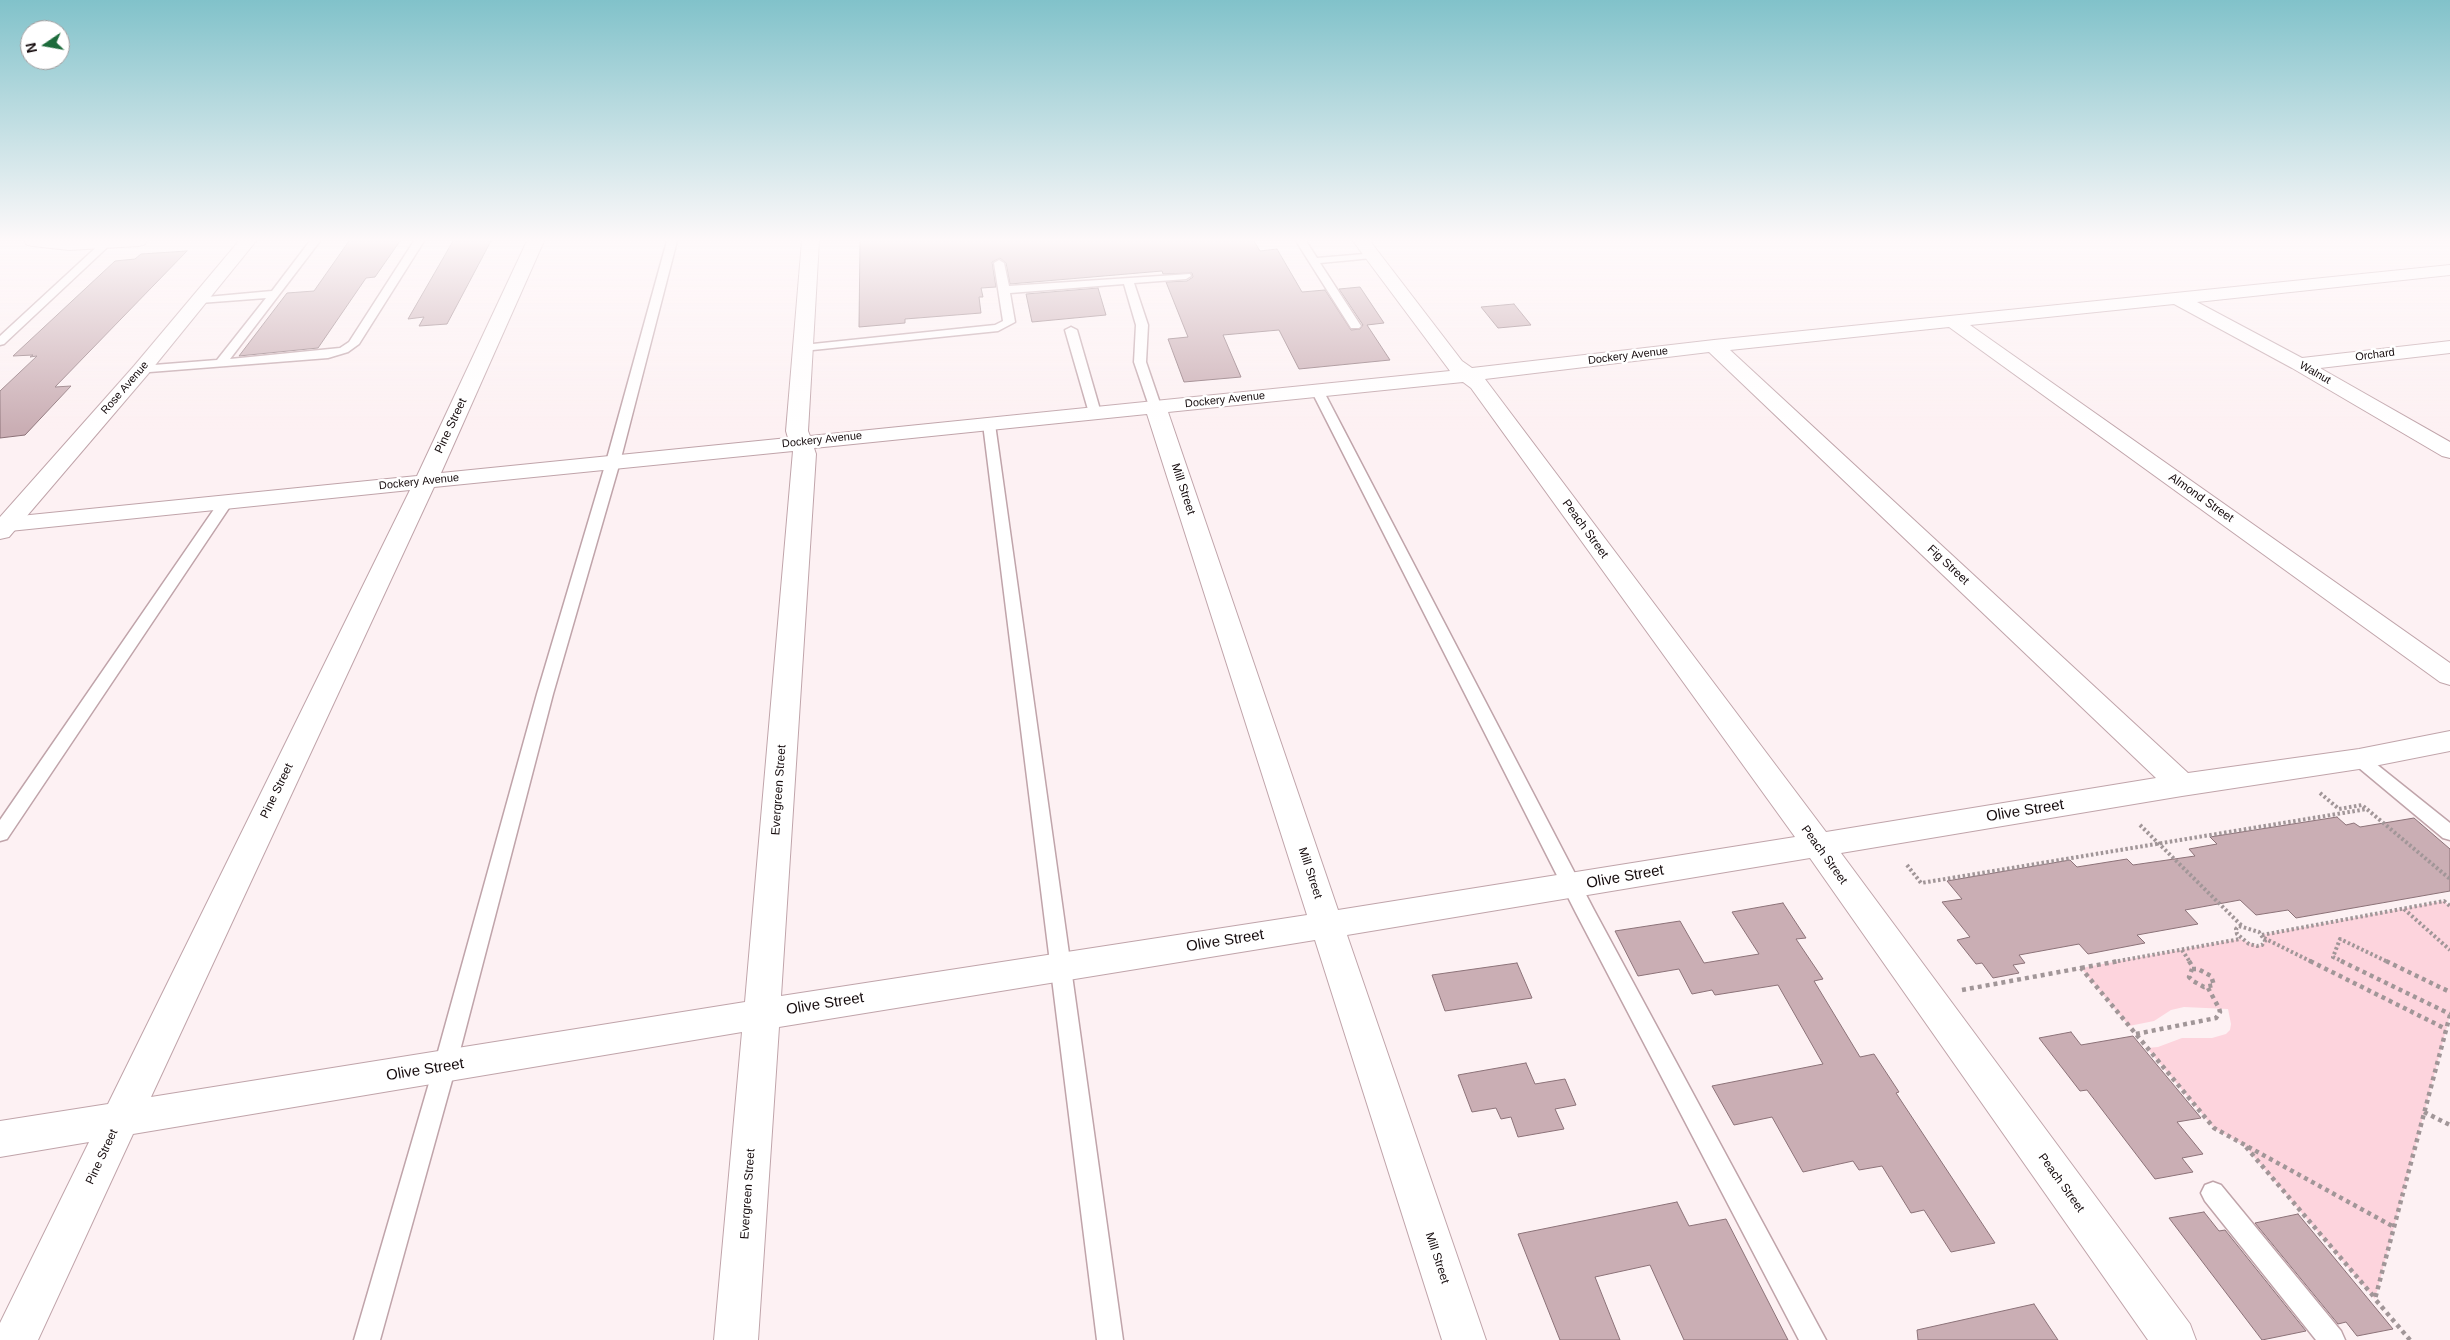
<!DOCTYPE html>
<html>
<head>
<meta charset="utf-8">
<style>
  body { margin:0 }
  #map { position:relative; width:2450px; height:1340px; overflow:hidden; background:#fdf1f3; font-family:Helvetica,sans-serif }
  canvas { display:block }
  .north { position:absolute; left:20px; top:20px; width:50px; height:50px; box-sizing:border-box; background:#fff; border:1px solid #a19d9e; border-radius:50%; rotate:258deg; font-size:14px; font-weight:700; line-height:20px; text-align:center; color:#150b0d }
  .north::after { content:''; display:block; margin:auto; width:18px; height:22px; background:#1c6b3b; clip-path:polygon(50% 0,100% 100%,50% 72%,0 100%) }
</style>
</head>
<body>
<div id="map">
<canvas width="2450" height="1340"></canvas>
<div class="north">N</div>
</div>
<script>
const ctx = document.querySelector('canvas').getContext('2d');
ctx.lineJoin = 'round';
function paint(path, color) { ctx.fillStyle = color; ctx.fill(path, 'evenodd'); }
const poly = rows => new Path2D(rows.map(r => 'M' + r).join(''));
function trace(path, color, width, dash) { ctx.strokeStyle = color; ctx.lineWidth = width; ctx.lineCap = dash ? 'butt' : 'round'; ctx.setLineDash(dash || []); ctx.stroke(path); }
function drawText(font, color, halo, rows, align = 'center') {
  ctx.font = font + ' Helvetica,sans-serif'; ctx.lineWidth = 5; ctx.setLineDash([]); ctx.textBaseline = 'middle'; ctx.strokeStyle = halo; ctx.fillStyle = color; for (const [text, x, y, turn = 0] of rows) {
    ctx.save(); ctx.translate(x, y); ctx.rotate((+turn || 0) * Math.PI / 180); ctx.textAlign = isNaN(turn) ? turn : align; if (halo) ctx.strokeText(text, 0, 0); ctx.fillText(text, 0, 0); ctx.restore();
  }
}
paint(poly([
  [2444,901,2450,906,2450,1015,2375,1299,2244,1145,2214,1128,2147,1048,2158,1047,2182,1038,2212,1038,2226,1034,2230,1030,2231,1024,2228,1009,2184,1007,2171,1010,2154,1021,2129,1026,2081,968,2240,939,2257,946,2262,945,2265,941,2262,935]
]), '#fdd4dd');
const building = poly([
  [349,241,400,241,375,277,366,278,318,348,239,356,287,293,314,291,349,241],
  [453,241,491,241,447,324,419,326,424,317,408,319,453,241],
  [860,241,1254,241,1260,251,1277,249,1302,292,1325,290,1351,330,1360,329,1363,325,1339,289,1360,287,1384,323,1367,325,1390,360,1299,369,1279,330,1223,335,1241,377,1184,382,1168,339,1188,337,1166,282,1187,281,1193,277,1192,273,1163,274,1162,271,1010,284,1006,263,1000,258,992,262,996,287,981,288,983,297,979,297,981,313,905,319,905,323,859,327,860,241],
  [187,251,55,387,71,386,25,435,0,438,0,391,37,356,30,357,33,355,13,356,115,261,135,259,141,254,187,251],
  [1098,288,1106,315,1032,322,1026,294,1098,288],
  [1514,304,1531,325,1498,328,1481,307,1514,304],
  [2337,817,2346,825,2354,823,2360,827,2414,818,2450,849,2450,891,2296,918,2288,910,2256,915,2240,900,2185,910,2198,924,2137,935,2145,943,2088,954,2079,944,2019,955,2025,963,2013,965,2019,973,1993,978,1982,963,1976,964,1957,940,1970,937,1942,902,1962,899,1947,881,2070,860,2077,867,2127,859,2133,865,2195,856,2189,849,2217,844,2210,837,2337,817],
  [1783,903,1806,938,1796,939,1823,979,1814,981,1860,1057,1874,1054,1899,1092,1896,1093,1995,1243,1951,1252,1924,1210,1911,1213,1882,1166,1859,1170,1853,1161,1803,1172,1772,1117,1734,1125,1712,1086,1823,1064,1778,985,1715,995,1712,990,1692,994,1679,969,1638,976,1615,931,1680,921,1704,963,1759,954,1732,912,1783,903],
  [1517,963,1532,998,1445,1011,1432,975,1517,963],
  [2071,1032,2081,1045,2133,1036,2201,1118,2177,1122,2203,1154,2182,1158,2193,1172,2155,1179,2087,1090,2080,1091,2039,1038,2071,1032],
  [1526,1063,1535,1084,1565,1079,1576,1105,1555,1109,1564,1129,1518,1137,1511,1117,1501,1119,1496,1108,1472,1112,1458,1075,1526,1063],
  [1677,1202,1689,1226,1726,1219,1788,1340,1684,1340,1650,1265,1595,1277,1620,1340,1560,1340,1518,1234,1677,1202],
  [2204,1212,2219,1231,2225,1230,2306,1331,2262,1340,2169,1218,2204,1212],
  [2298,1214,2393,1329,2357,1336,2346,1322,2338,1324,2255,1223,2298,1214],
  [2034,1304,2058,1340,1918,1340,1917,1330,2034,1304]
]);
paint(building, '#caaeb4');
trace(building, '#8c7278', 1);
const lane = poly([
  [103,241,114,241,4,344,0,345,0,336,103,241],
  [310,241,320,241,230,359,340,348,349,342,414,241,424,241,359,344,348,352,328,358,137,373,137,367,141,366,217,360,266,298,200,303,196,302,196,298,272,291,310,241],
  [667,241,677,241,620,462,553,694,456,1066,380,1340,354,1340,434,1066,537,694,606,462,667,241],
  [1296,241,1306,241,1317,258,1376,253,1377,255,1372,258,1320,263,1361,326,1359,328,1351,328,1296,241],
  [999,260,1004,263,1009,286,1190,274,1191,276,1186,279,1134,283,1148,325,1146,362,1161,406,1159,409,1151,409,1149,406,1134,362,1136,325,1124,284,1010,293,1015,322,998,331,803,351,797,348,803,345,995,325,1003,321,994,263,999,260],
  [1071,327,1077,330,1101,413,1099,416,1091,416,1089,413,1065,330,1071,327],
  [1317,386,1323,390,1594,910,1826,1340,1799,1340,1576,913,1311,390,1317,386],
  [989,420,995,424,1123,1340,1097,1340,983,424,989,420],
  [226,498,233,502,7,839,0,841,0,820,221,499,226,498],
  [2359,753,2365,755,2450,823,2450,840,2443,838,2353,763,2350,759,2353,755,2359,753],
  [2213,1182,2221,1185,2341,1331,2345,1340,2316,1340,2205,1201,2201,1193,2205,1185,2213,1182]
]);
const street = poly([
  [25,241,146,241,144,245,138,246,69,250,33,246,27,245,25,241],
  [527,241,544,241,441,473,788,438,786,431,802,241,819,241,808,431,810,436,1450,371,1353,241,1370,241,1462,361,1472,368,1714,340,2450,265,2450,275,2197,302,2302,358,2450,341,2450,353,2320,368,2450,442,2450,458,2442,456,2292,368,2174,304,1970,325,2450,663,2450,685,2440,682,1949,327,1730,350,2188,773,2359,749,2450,731,2450,751,2359,769,2182,796,1841,853,2190,1324,2196,1340,2148,1340,1810,858,1347,935,1486,1340,1442,1340,1315,940,779,1027,758,1340,714,1340,742,1032,133,1134,38,1340,0,1340,0,1323,89,1142,0,1157,0,1121,108,1104,410,490,0,532,0,518,417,476,527,241],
  [1709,352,2156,778,1826,832,1485,379,1709,352],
  [1463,382,1471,388,1795,837,1338,910,1168,412,1463,382],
  [1147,414,1307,915,781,996,816,454,814,448,1147,414],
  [793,451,745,1002,151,1097,434,487,793,451]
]);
const secondary = poly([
  [239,241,256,241,148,374,9,537,0,539,0,517,134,366,239,241]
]);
trace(lane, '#c0a4aa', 3);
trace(street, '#c0a4aa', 2);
trace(secondary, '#c0a4aa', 2);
trace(poly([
  [2320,793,2339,809,2362,805,2450,879],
  [2140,825,2242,926],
  [1907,865,1921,883,2367,809],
  [2404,909,2450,950],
  [2239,926,2259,932,2265,941,2262,945,2257,946,2249,944,2237,934,2236,929,2239,926],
  [2262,935,2444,901,2450,906],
  [2264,938,2312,962],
  [2182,950,2190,962],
  [2113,962,2240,939],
  [2344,962,2333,957,2340,939,2388,962]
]), '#a19698', 4, [2.5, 2.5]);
trace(poly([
  [2189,961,2194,969],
  [2310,961,2446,1029],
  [2341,961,2450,1014],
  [2386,961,2450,992],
  [2081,968,2119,961],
  [2192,969,2198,969,2211,976,2214,985,2204,987,2193,981,2189,977,2192,969],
  [1962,990,2081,968,2214,1128,2394,1227],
  [2136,1034,2216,1018,2220,1012,2219,1008,2208,988],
  [2424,1112,2450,1125],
  [2246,1147,2375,1298],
  [2410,1340,2375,1299,2450,1015]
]), '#a19698', 4.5, [4, 4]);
paint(lane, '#fff');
paint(street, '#fff');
paint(secondary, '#fff');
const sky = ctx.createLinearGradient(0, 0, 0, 429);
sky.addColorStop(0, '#81c2ca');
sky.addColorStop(0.56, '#fef9fa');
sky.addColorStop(1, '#fef9fa00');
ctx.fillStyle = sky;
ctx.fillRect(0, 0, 2450, 429);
drawText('11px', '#150b0d', '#fff', [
  ["Orchard",2375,355,-7],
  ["Dockery Avenue",1628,356,-7],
  ["Walnut",2315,373,30],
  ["Rose Avenue",125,388,-49],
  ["Dockery Avenue",1225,400,-6],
  ["Dockery Avenue",822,440,-6],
  ["Dockery Avenue",419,482,-6]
]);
drawText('12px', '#150b0d', '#fff', [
  ["Pine Street",451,426,-65],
  ["Mill Street",1183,489,72],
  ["Almond Street",2201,498,35],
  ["Peach Street",1585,529,54],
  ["Fig Street",1948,565,43],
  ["Evergreen Street",779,790,-86],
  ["Pine Street",277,791,-64],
  ["Peach Street",1824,855,54],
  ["Mill Street",1310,873,72],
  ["Pine Street",102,1157,-65],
  ["Peach Street",2061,1183,54],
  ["Evergreen Street",748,1194,-86],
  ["Mill Street",1437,1258,72]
]);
drawText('15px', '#150b0d', '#fff', [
  ["Olive Street",2025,811,-9],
  ["Olive Street",1625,877,-10],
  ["Olive Street",1225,941,-9],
  ["Olive Street",825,1004,-9],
  ["Olive Street",425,1070,-9]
]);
</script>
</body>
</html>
